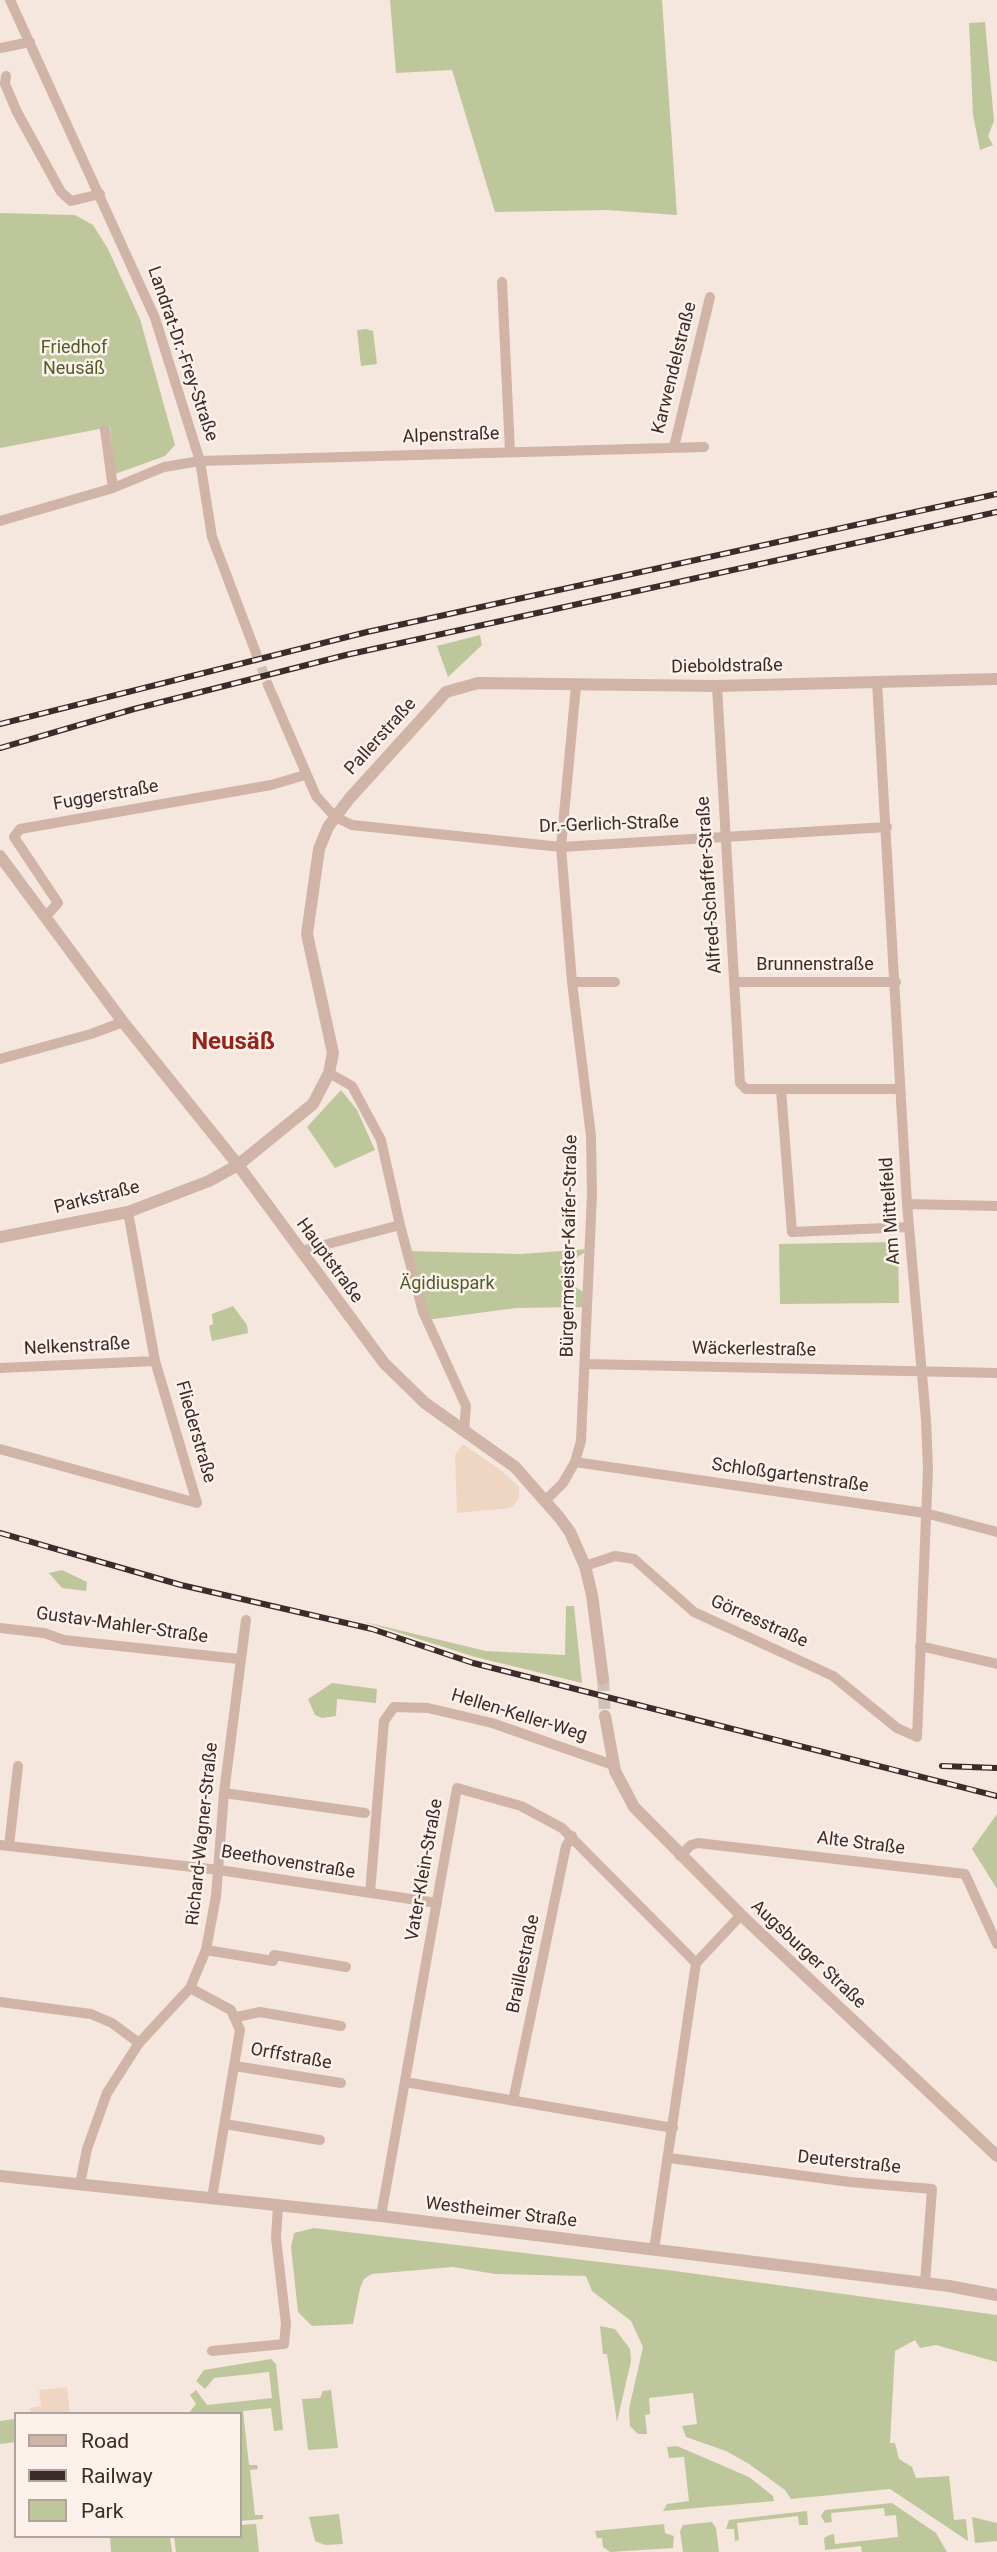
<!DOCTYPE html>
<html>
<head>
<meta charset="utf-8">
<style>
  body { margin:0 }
  #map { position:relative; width:997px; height:2552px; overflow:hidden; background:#f5e7dd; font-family:Roboto,sans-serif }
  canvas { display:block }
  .legend { position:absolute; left:14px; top:2412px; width:228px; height:126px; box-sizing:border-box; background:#fcf2eb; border:2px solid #afa39d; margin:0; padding:9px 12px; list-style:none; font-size:21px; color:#3b2c29 }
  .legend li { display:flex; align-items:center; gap:14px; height:35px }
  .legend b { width:35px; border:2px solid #afa39d }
</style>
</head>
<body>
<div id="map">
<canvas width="997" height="2552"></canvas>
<ul class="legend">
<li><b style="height:9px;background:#cfb4a7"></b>Road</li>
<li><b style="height:9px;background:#3b2c29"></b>Railway</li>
<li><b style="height:19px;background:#bec69b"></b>Park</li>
</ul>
</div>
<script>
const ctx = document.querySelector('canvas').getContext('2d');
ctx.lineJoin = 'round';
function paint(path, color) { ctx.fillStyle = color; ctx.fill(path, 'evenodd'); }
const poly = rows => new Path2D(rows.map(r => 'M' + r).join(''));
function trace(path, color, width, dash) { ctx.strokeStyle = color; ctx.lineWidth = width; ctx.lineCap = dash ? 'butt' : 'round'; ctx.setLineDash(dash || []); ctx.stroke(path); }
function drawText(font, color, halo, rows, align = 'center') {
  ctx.font = font + ' Roboto,sans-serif'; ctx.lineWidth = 5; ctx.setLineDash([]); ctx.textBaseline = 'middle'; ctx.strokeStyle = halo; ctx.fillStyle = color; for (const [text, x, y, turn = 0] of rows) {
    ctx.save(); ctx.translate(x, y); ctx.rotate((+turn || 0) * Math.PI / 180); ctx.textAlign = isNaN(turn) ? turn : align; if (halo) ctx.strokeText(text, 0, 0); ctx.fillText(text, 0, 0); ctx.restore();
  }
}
paint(poly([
  [390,0,662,0,677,215,607,210,495,212,452,70,396,73],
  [985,22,994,121,988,136,993,145,980,150,973,115,969,23],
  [0,213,75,215,93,225,108,249,140,319,175,445,165,456,115,474,110,427,0,448],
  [366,329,373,331,377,364,361,366,357,330],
  [480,635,482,645,448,677,437,646],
  [341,1090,357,1110,375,1150,335,1168,307,1127],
  [898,1242,899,1303,780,1304,779,1244],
  [590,1249,573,1260,566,1268,572,1285,588,1295,588,1307,516,1308,426,1320,406,1251,521,1254],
  [233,1306,247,1325,248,1333,212,1341,209,1326,213,1324,212,1314],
  [62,1570,87,1582,86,1591,62,1588,49,1573],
  [566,1606,574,1606,582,1683,475,1657,365,1622,486,1651,565,1655],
  [332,1683,377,1689,376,1703,337,1699,336,1716,322,1718,315,1715,308,1699],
  [997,1814,997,1889,972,1849],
  [314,2228,667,2270,997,2315,997,2362,936,2345,920,2348,915,2340,895,2351,890,2443,895,2443,899,2459,912,2467,916,2478,949,2476,954,2520,966,2519,968,2541,890,2489,791,2499,785,2490,749,2464,726,2451,686,2437,682,2426,697,2424,693,2393,649,2398,650,2414,645,2415,647,2434,638,2434,630,2426,629,2409,643,2347,631,2321,592,2291,586,2276,495,2274,453,2267,372,2274,364,2279,360,2288,353,2324,312,2326,298,2312,291,2247,294,2233],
  [600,2326,615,2329,630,2349,631,2361,617,2422,607,2354,603,2354],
  [271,2359,276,2364,283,2430,274,2431,271,2408,243,2411,249,2465,257,2465,258,2469,250,2470,255,2515,263,2515,263,2519,240,2521,240,2414,188,2414,196,2404,190,2395,196,2390,207,2405,272,2398,269,2372,214,2378,205,2389,196,2381,204,2370],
  [331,2390,338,2448,308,2450,302,2399,320,2398,323,2391],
  [15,2419,16,2442,0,2444,0,2421],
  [677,2446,749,2477,773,2496,774,2501,663,2511,667,2504,689,2501,684,2457,669,2458,667,2447],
  [892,2503,936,2533,947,2552,862,2552,861,2546,825,2550,824,2538,829,2535,834,2534,835,2544,898,2537,896,2515,885,2516,884,2508,831,2513,832,2522,825,2523,821,2516,825,2510],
  [807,2511,808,2525,799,2525,798,2516,737,2523,739,2540,735,2541,734,2529,726,2529,729,2520],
  [339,2514,343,2544,325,2545,315,2541,309,2517],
  [972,2517,997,2523,997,2541,975,2543],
  [712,2522,716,2528,719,2552,683,2552,680,2531,683,2525],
  [256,2524,259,2552,176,2552,174,2536,240,2536,240,2525],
  [664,2524,665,2533,674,2536,673,2548,610,2552,603,2547,602,2538,597,2538,595,2531],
  [110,2536,170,2536,172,2552,111,2552]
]), '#bec69b');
paint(poly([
  [463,1444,502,1471,519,1487,519,1498,511,1508,457,1513,455,1455],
  [67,2387,70,2414,31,2414,30,2408,41,2406,39,2390]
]), '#efd6c3');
trace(poly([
  [256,653,268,685]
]), '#d0c2b9', 10, [10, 5]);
trace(poly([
  [603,1679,605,1716]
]), '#d0c2b9', 12, [12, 6]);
trace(poly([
  [10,0,155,318,200,461,212,537,256,653],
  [0,48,30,42],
  [6,76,5,84,17,112,61,192,71,201,100,194],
  [502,282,510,452],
  [105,430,113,488],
  [674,447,710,297],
  [0,521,113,488,164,467,200,461,704,447],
  [268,685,316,796,335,817,352,825,561,847,887,827],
  [717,686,740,1083,746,1089,900,1089],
  [46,916,58,903,14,837,20,829,271,785,305,775],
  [572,982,615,982],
  [734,982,896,982],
  [0,1059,91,1034,123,1022],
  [781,1090,792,1232,909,1227],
  [907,1204,997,1206],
  [400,1225,423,1312,466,1406,464,1431],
  [301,1251,400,1225,381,1140,352,1086,329,1073],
  [585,1364,997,1373],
  [0,1368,155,1361],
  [0,1449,197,1503,155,1361,128,1212],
  [575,1462,925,1513,997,1532],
  [546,1500,563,1483,575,1462,581,1441,592,1194,591,1136,572,982,561,847,576,686],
  [585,1566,615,1556,634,1559,694,1612,833,1676,897,1728,917,1737,928,1469,926,1420,907,1204,877,682],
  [0,1628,44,1633,64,1640,239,1659],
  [920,1646,997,1664],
  [224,1793,365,1813],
  [0,1845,219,1870,437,1903],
  [9,1846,18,1766],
  [680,1856,691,1845,698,1843,965,1874,997,1944],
  [370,1893,384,1721,394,1707,428,1708,492,1723,613,1765],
  [206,1950,273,1961,274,1955,346,1967],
  [696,1963,741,1915],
  [190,1988,231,2010,240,2030,212,2198],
  [0,2002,91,2014,112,2023,139,2043],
  [237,2017,260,2012,341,2026],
  [235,2066,341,2083],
  [405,2082,673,2128],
  [513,2101,566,1846,572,1836],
  [225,2124,320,2140],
  [669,2158,850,2182,932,2189,925,2283],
  [80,2184,87,2149,107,2093,139,2043,190,1988,206,1950,216,1896,224,1793,246,1620],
  [381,2216,457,1788,521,1806,562,1828,696,1963,654,2250],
  [212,2351,284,2344,286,2324,276,2238,278,2206]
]), '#cfb4a7', 10);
trace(poly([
  [0,856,123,1022,238,1165,384,1363,425,1403,515,1467,559,1517,570,1532,585,1566,592,1595,603,1679],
  [0,1237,128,1212,209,1181,238,1165,313,1104,329,1073,333,1053,307,934,319,849,328,827,349,799,446,692,478,683,717,686,997,679],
  [605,1716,615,1771,634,1807,741,1915,997,2156],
  [0,2176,381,2216,949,2286,997,2295]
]), '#cfb4a7', 12);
const rail = poly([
  [0,724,367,632,997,494],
  [0,748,134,709,346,655,997,512],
  [0,1533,181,1585,372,1629,473,1663,997,1796],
  [942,1766,997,1768]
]);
trace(rail, '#3b2c29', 6);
trace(rail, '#fcf2eb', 3.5, [10]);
drawText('18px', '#505c29', '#fcf2eb', [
  ["Friedhof",74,348],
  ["Neusäß",74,369],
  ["Ägidiuspark",447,1284]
]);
drawText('18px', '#3b2c29', '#fcf2eb', [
  ["Landrat-Dr.-Frey-Straße",182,354,71],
  ["Karwendelstraße",675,368,-76],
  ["Alpenstraße",451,436,-2],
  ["Dieboldstraße",727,667,-1],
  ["Pallerstraße",381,737,-48],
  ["Fuggerstraße",106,796,-10],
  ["Dr.-Gerlich-Straße",609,825,-2],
  ["Alfred-Schaffer-Straße",710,885,-94],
  ["Brunnenstraße",815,965],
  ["Parkstraße",97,1198,-14],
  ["Am Mittelfeld",891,1211,-94],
  ["Bürgermeister-Kaifer-Straße",570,1246,-89],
  ["Hauptstraße",329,1261,54],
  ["Nelkenstraße",77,1347,-3],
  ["Wäckerlestraße",754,1350,1],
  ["Fliederstraße",195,1432,74],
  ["Schloßgartenstraße",790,1476,8],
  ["Görresstraße",759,1622,24],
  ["Gustav-Mahler-Straße",122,1626,8],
  ["Hellen-Keller-Weg",519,1716,17],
  ["Richard-Wagner-Straße",203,1834,-84],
  ["Alte Straße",861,1844,7],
  ["Beethovenstraße",288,1863,9],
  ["Vater-Klein-Straße",425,1870,-80],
  ["Augsburger Straße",808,1955,43],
  ["Braillestraße",524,1964,-78],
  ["Orffstraße",291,2057,10],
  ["Deuterstraße",849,2163,6],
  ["Westheimer Straße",501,2213,7]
]);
drawText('bold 24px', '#942518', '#fcf2eb', [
  ["Neusäß",233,1043]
]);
</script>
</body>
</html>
